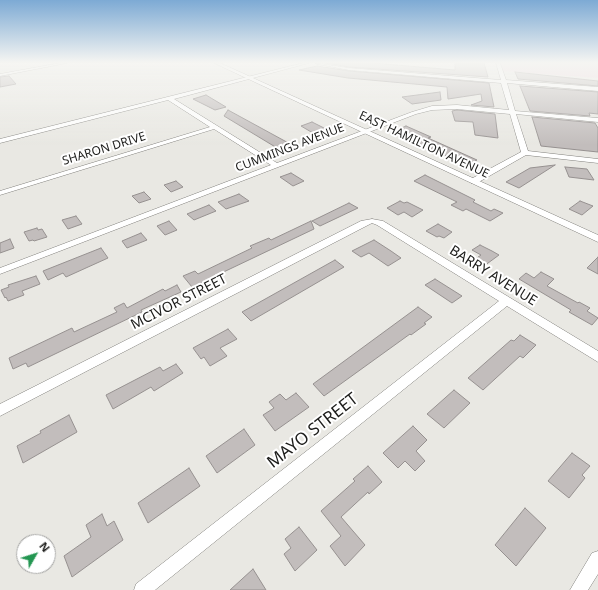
<!DOCTYPE html>
<html>
<head>
<meta charset="utf-8">
<style>
  body { margin:0 }
  #map { position:relative; width:598px; height:590px; overflow:hidden; background:#e9e8e3; font-family:"Noto Sans",sans-serif }
  canvas { display:block }
  .north { position:absolute; left:16px; top:534px; width:40px; height:40px; box-sizing:border-box; background:#fff; border:1px solid #a4a4a3; border-radius:50%; rotate:51deg; font-size:11px; font-weight:700; line-height:16px; text-align:center; color:#1c1c1a }
  .north::after { content:''; display:block; margin:auto; width:14px; height:18px; background:#239651; clip-path:polygon(50% 0,100% 100%,50% 72%,0 100%) }
</style>
</head>
<body>
<div id="map">
<canvas width="598" height="590"></canvas>
<div class="north">N</div>
</div>
<script>
const ctx = document.querySelector('canvas').getContext('2d');
ctx.lineJoin = 'round';
function paint(path, color) { ctx.fillStyle = color; ctx.fill(path, 'evenodd'); }
const poly = rows => new Path2D(rows.map(r => 'M' + r).join(''));
function trace(path, color, width, dash) { ctx.strokeStyle = color; ctx.lineWidth = width; ctx.lineCap = dash ? 'butt' : 'round'; ctx.setLineDash(dash || []); ctx.stroke(path); }
function drawText(font, color, halo, rows, align = 'center') {
  ctx.font = font + ' "Noto Sans",sans-serif'; ctx.lineWidth = 4; ctx.setLineDash([]); ctx.textBaseline = 'middle'; ctx.strokeStyle = halo; ctx.fillStyle = color; for (const [text, x, y, turn = 0] of rows) {
    ctx.save(); ctx.translate(x, y); ctx.rotate((+turn || 0) * Math.PI / 180); ctx.textAlign = isNaN(turn) ? turn : align; if (halo) ctx.strokeText(text, 0, 0); ctx.fillText(text, 0, 0); ctx.restore();
  }
}
paint(poly([
  [498,63,598,63,598,78,501,71]
]), '#efd6e0');
const building = poly([
  [326,63,373,63,455,70,455,63,484,63,488,77,349,67,326,63],
  [317,66,349,71,489,83,494,107,471,105,482,101,481,94,448,99,447,87,348,78,299,70,317,66],
  [515,72,598,81,598,86,518,79,515,72],
  [9,76,16,84,0,87,0,77,9,76],
  [520,86,598,92,598,114,589,113,590,116,530,111,520,86],
  [440,92,441,100,412,104,402,97,440,92],
  [206,95,226,107,215,110,193,99,206,95],
  [228,110,294,146,282,151,224,116,228,110],
  [457,110,495,114,498,138,475,135,473,122,455,121,452,111,457,110],
  [532,117,595,123,598,128,598,152,541,146,532,117],
  [312,122,330,131,318,136,301,126,312,122],
  [406,126,431,137,428,138,477,160,467,165,393,132,406,126],
  [555,165,519,188,506,182,530,168,555,165],
  [565,167,587,169,594,180,569,177,565,167],
  [291,173,304,181,293,186,280,177,291,173],
  [425,175,475,200,473,202,491,211,494,209,503,213,490,221,466,209,463,211,451,205,457,202,414,181,425,175],
  [176,181,183,187,171,192,164,185,176,181],
  [144,192,151,199,139,203,132,196,144,192],
  [239,194,249,201,226,209,218,202,239,194],
  [400,201,404,203,407,202,423,210,412,217,404,212,398,215,387,208,400,201],
  [580,201,593,206,582,215,569,209,580,201],
  [349,203,358,208,320,226,312,221,349,203],
  [209,205,216,211,194,220,187,214,209,205],
  [76,216,82,224,68,229,62,220,76,216],
  [169,221,177,230,165,235,157,226,169,221],
  [311,221,314,229,192,287,183,276,195,271,198,274,252,248,250,246,269,238,271,240,311,221],
  [438,224,452,232,444,238,439,236,437,237,426,231,438,224],
  [37,228,38,230,42,229,47,237,34,241,33,240,29,241,24,232,37,228],
  [141,233,147,240,127,248,122,241,141,233],
  [10,239,14,248,0,253,0,243,10,239],
  [374,240,391,251,401,258,388,266,369,253,361,257,352,251,374,240],
  [480,245,492,251,499,255,484,266,474,260,481,255,472,250,480,245],
  [101,248,108,258,66,277,63,273,48,280,43,271,101,248],
  [598,257,598,274,587,268,598,257],
  [335,260,344,267,251,321,242,312,335,260],
  [541,272,554,279,547,286,578,303,579,302,590,308,587,311,598,318,592,325,569,312,571,310,519,279,526,273,534,278,541,272],
  [36,276,40,284,22,291,24,295,8,301,6,297,5,298,1,290,9,287,8,285,36,276],
  [435,279,462,296,452,303,425,285,435,279],
  [177,285,181,292,141,310,142,312,28,367,26,363,13,369,9,358,72,328,74,332,117,312,114,308,124,303,127,308,163,289,165,291,177,285],
  [418,307,432,317,424,323,426,324,411,335,410,334,324,396,313,384,418,307],
  [228,329,237,339,220,348,227,356,210,366,204,357,201,359,193,348,228,329],
  [520,335,536,345,523,358,520,356,483,390,468,378,511,340,514,341,520,335],
  [176,364,183,373,154,391,151,387,113,409,106,395,160,367,163,371,176,364],
  [454,390,470,403,444,428,427,414,454,390],
  [296,393,309,407,275,431,263,415,274,408,269,402,280,394,286,400,296,393],
  [69,415,77,432,23,463,17,446,41,433,40,431,69,415],
  [413,426,427,440,416,451,425,461,415,471,405,461,398,468,383,453,413,426],
  [244,429,255,445,217,473,206,456,244,429],
  [572,453,590,466,582,475,585,478,569,498,548,481,572,453],
  [368,466,382,482,369,494,368,492,341,517,365,545,345,566,330,546,341,536,321,511,355,481,353,479,368,466],
  [189,468,200,486,148,523,138,503,189,468],
  [525,508,546,528,516,566,495,545,525,508],
  [102,514,107,526,114,521,123,540,72,577,64,556,91,537,86,525,102,514],
  [299,527,317,550,295,571,284,554,291,548,285,539,299,527],
  [253,569,266,590,230,590,253,569]
]);
paint(building, '#c2bdbc');
trace(building, '#969190', 1);
const minor = poly([
  [60,63,67,63,0,76,0,74,60,63],
  [303,63,309,63,174,99,277,163,412,112,432,106,457,105,509,110,501,83,349,70,317,64,315,63,349,68,501,80,496,63,500,63,506,80,598,87,598,91,507,83,515,111,598,118,598,122,516,114,528,151,598,159,598,163,526,155,477,183,471,183,471,179,521,152,510,114,457,109,432,110,416,114,0,274,0,268,271,165,214,129,0,195,0,191,210,127,168,100,0,143,0,139,303,63],
  [372,219,383,221,598,351,598,362,507,306,155,590,134,590,136,584,499,301,377,225,372,223,0,416,0,404,361,221,372,219],
  [598,551,598,574,588,590,570,590,592,553,598,551]
]);
const tertiary = poly([
  [214,63,220,63,598,235,598,242,214,63]
]);
trace(minor, '#82817d', 1);
trace(tertiary, '#82817d', 1);
paint(minor, '#fff');
paint(tertiary, '#fff');
const sky = ctx.createLinearGradient(0, 0, 0, 145);
sky.addColorStop(0, '#7daad4');
sky.addColorStop(0.43, '#f5f5f2');
sky.addColorStop(1, '#f5f5f200');
ctx.fillStyle = sky;
ctx.fillRect(0, 0, 598, 145);
drawText('12px', '#1c1c1a', '#fff', [
  ["EAST HAMILTON AVENUE",424,145,25],
  ["CUMMINGS AVENUE",290,148,-21],
  ["SHARON DRIVE",104,149,-17]
]);
drawText('14px', '#1c1c1a', '#fff', [
  ["BARRY AVENUE",493,276,32],
  ["MCIVOR STREET",179,302,-27]
]);
drawText('17px', '#1c1c1a', '#fff', [
  ["MAYO STREET",313,431,-38]
]);
</script>
</body>
</html>
